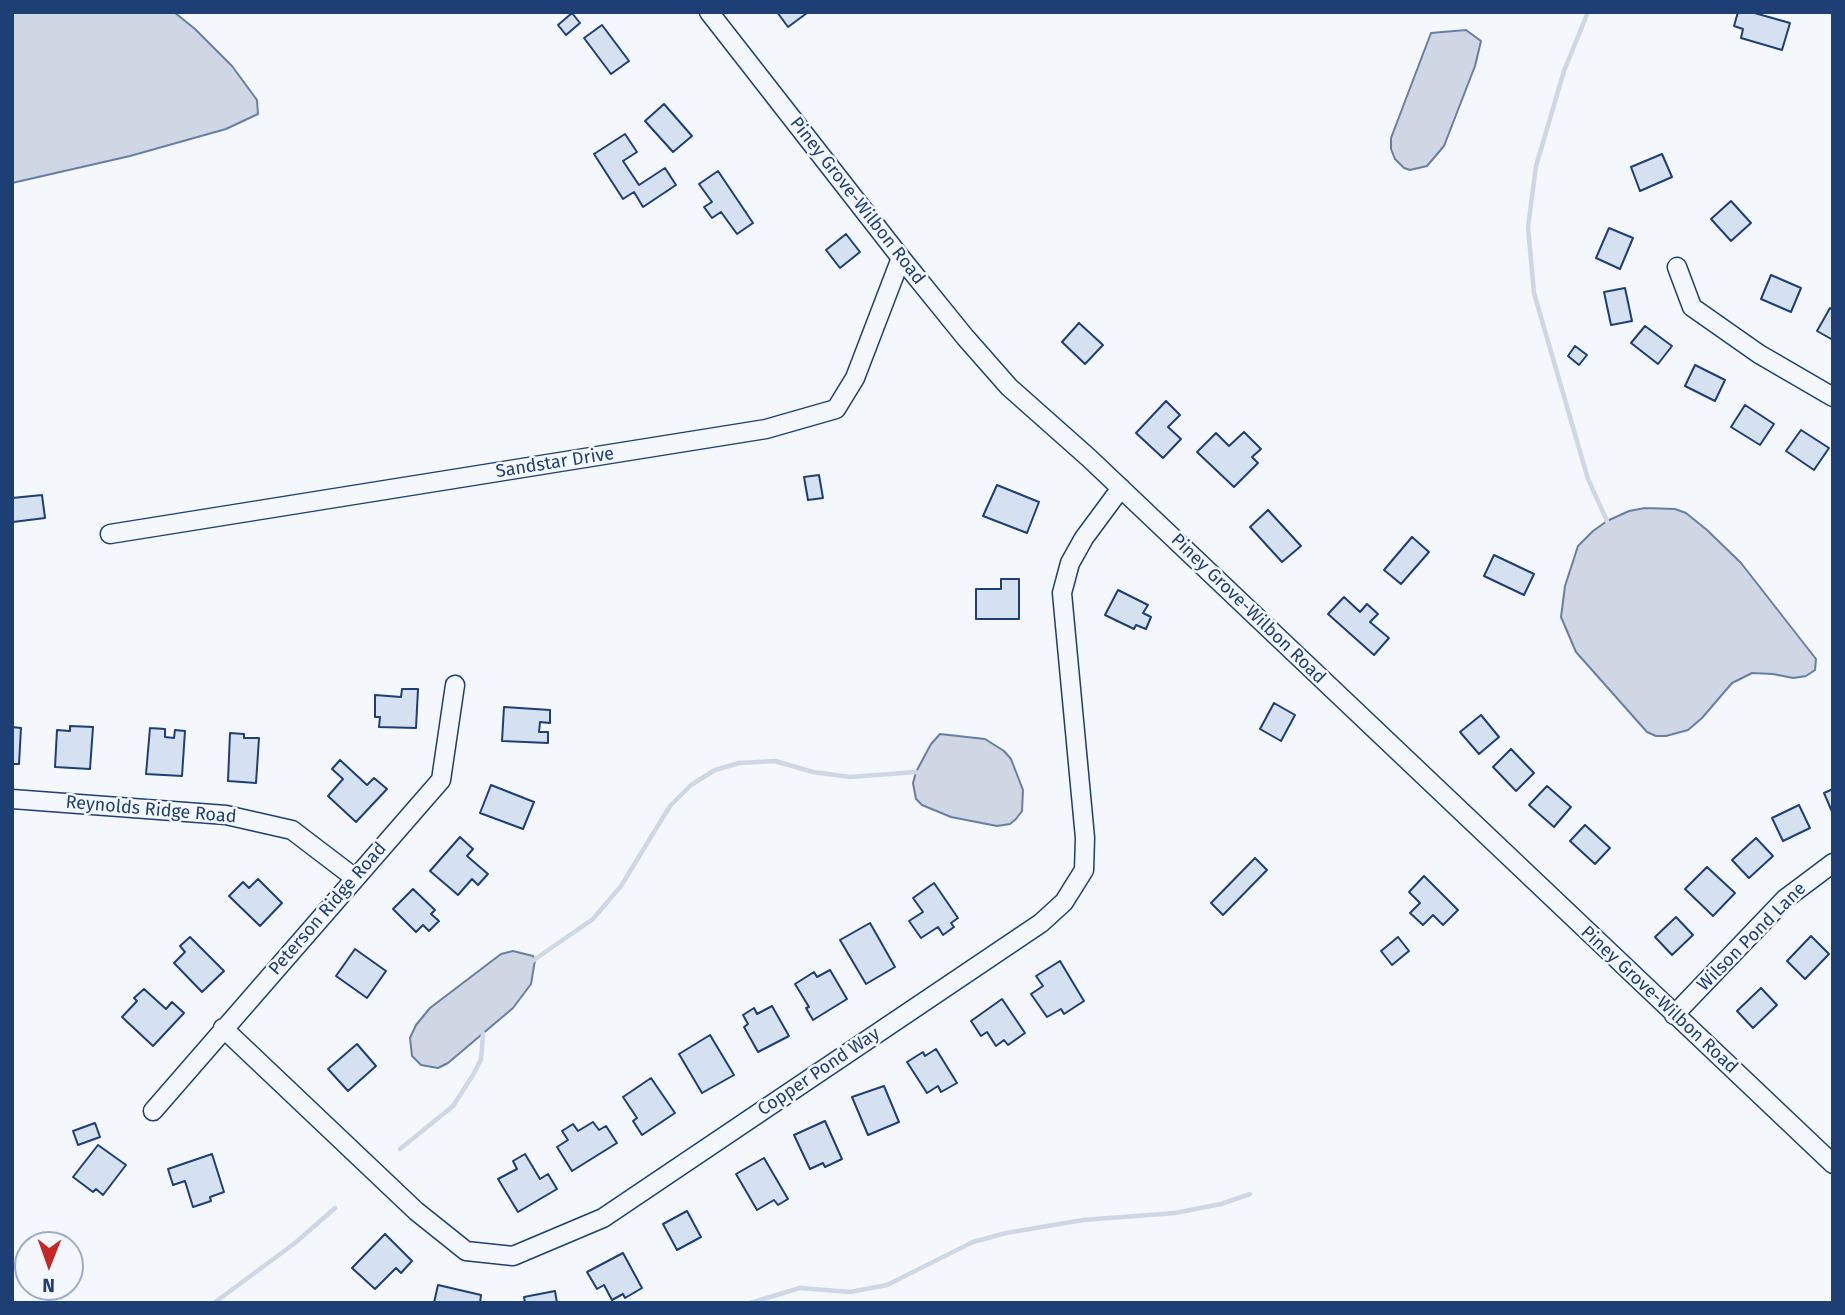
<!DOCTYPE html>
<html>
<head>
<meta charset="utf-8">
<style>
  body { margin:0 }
  #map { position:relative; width:1845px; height:1315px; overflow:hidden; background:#f4f7fb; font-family:"Fira Sans",sans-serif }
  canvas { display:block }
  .frame { position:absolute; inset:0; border:14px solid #1d3f73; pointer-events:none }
  .north { position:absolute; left:14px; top:1231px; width:70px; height:70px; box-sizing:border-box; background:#f4f7fb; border:2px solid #9eadc5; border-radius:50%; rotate:181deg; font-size:19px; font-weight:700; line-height:28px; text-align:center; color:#1d3f73 }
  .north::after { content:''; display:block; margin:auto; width:24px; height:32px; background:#c62828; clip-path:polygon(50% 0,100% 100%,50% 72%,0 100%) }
</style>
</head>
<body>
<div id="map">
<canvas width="1845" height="1315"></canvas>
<div class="frame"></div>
<div class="north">N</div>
</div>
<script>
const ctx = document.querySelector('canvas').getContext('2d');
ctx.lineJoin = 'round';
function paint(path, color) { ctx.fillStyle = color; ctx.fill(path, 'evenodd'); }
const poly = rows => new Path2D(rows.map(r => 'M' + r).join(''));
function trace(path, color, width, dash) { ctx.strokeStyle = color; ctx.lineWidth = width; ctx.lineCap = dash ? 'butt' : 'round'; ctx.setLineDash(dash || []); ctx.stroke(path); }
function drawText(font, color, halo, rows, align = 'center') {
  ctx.font = font + ' "Fira Sans",sans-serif'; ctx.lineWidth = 5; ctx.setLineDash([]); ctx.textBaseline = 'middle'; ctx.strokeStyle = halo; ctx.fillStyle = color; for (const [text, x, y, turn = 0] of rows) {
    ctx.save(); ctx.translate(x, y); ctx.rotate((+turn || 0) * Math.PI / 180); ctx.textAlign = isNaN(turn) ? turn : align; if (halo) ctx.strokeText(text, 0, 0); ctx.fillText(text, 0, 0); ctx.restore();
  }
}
const water = poly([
  [12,12,174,12,195,29,232,66,257,100,258,114,226,129,130,156,12,183,12,12],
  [1466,30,1481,41,1475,66,1444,146,1427,166,1410,170,1404,168,1395,159,1391,149,1391,138,1431,33,1466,30],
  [1645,508,1675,509,1686,513,1707,530,1741,563,1816,659,1815,670,1806,676,1793,678,1773,674,1752,673,1732,683,1702,718,1688,730,1666,736,1656,736,1647,732,1576,652,1561,617,1565,586,1578,546,1593,531,1607,521,1629,511,1645,508],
  [940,734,985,739,1004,751,1011,759,1023,790,1022,811,1016,819,1010,824,997,826,951,817,922,805,916,799,913,783,916,772,931,744,940,734],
  [513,951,533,956,535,960,531,984,513,1008,448,1063,438,1068,421,1065,412,1056,410,1038,416,1025,430,1008,501,954,513,951]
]);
paint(water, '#cfd7e4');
trace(water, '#687fa3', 2);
trace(poly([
  [1588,12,1564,71,1536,166,1528,227,1534,293,1588,479,1607,521],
  [531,962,593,919,621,886,670,806,691,785,715,770,739,763,775,761,813,772,850,777,916,772],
  [400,1149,453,1106,473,1075,481,1059,482,1048,483,1033,479,1029],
  [214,1303,295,1243,335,1208],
  [750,1303,800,1288,850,1292,887,1285,973,1242,1006,1233,1083,1220,1175,1213,1221,1204,1250,1194]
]), '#cfd7e4', 4.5);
const building = poly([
  [777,12,807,12,807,13,788,27,777,12],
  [1738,12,1751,12,1790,23,1782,50,1741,38,1743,29,1734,26,1738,12],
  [572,13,580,23,566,35,558,25,572,13],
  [602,25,629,61,611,74,584,38,602,25],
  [664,104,692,136,673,152,645,121,664,104],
  [625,134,637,152,623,161,639,185,665,168,676,185,643,207,634,192,623,199,594,154,625,134],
  [1662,154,1672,177,1640,191,1631,167,1662,154],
  [718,171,753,223,737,234,721,212,712,218,704,207,712,202,699,184,718,171],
  [1731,201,1751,223,1731,241,1711,219,1731,201],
  [1609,228,1633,238,1620,269,1596,258,1609,228],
  [846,234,860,252,840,268,826,250,846,234],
  [1771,275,1801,288,1791,312,1761,299,1771,275],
  [1625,288,1632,321,1611,325,1604,292,1625,288],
  [1830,308,1833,310,1833,340,1817,331,1830,308],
  [1079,323,1103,345,1085,364,1062,342,1079,323],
  [1645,326,1672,346,1658,364,1631,343,1645,326],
  [1575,346,1587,355,1579,365,1568,356,1575,346],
  [1695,365,1725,380,1715,401,1685,386,1695,365],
  [1166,401,1180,415,1168,427,1181,439,1163,458,1136,433,1166,401],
  [1745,405,1774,424,1760,445,1731,427,1745,405],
  [1801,430,1829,448,1814,470,1786,451,1801,430],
  [1244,432,1261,449,1252,457,1258,463,1234,487,1197,452,1216,433,1229,446,1244,432],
  [819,475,823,498,808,500,804,477,819,475],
  [997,485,1039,502,1027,533,983,516,997,485],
  [42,495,45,518,13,522,12,498,42,495],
  [1268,510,1301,546,1282,562,1250,527,1268,510],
  [1412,537,1429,552,1401,584,1384,570,1412,537],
  [1494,555,1534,574,1524,595,1484,576,1494,555],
  [1001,579,1019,579,1019,619,976,619,976,589,1001,589,1001,579],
  [1118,590,1148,605,1143,613,1151,617,1146,629,1136,625,1134,629,1105,615,1118,590],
  [1344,597,1360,612,1367,604,1378,614,1370,622,1389,638,1374,655,1328,614,1344,597],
  [402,689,418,689,416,728,379,727,380,717,375,717,375,695,401,697,402,689],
  [1274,703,1295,715,1281,741,1260,729,1274,703],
  [504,707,550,710,550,723,540,722,539,732,548,732,548,743,502,741,504,707],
  [1481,715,1499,737,1479,754,1460,732,1481,715],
  [70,726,93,727,90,769,55,767,57,730,70,731,70,726],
  [12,727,21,728,19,764,12,764,12,727],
  [150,728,165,729,165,737,174,738,175,730,185,731,182,776,146,774,150,728],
  [230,733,244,734,244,738,259,738,256,783,228,781,230,733],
  [1511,749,1534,773,1516,791,1493,767,1511,749],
  [340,760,367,785,374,778,387,789,356,822,328,796,343,779,332,769,340,760],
  [491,785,534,802,523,829,480,813,491,785],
  [1547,786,1571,807,1554,827,1529,805,1547,786],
  [1833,789,1833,814,1824,793,1833,789],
  [1799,805,1810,828,1783,841,1772,818,1799,805],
  [1585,825,1610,848,1595,864,1570,841,1585,825],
  [460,837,473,849,467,856,488,874,478,885,472,879,458,895,430,871,460,837],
  [1756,838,1773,856,1749,878,1732,860,1756,838],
  [1255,858,1267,870,1223,915,1211,903,1255,858],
  [1707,867,1735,893,1713,916,1685,889,1707,867],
  [1424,876,1458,910,1443,925,1433,915,1423,925,1410,913,1420,903,1409,892,1424,876],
  [258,879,282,903,260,926,229,896,243,882,249,888,258,879],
  [934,883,958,918,951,923,954,927,943,935,938,927,921,938,909,921,923,912,913,898,934,883],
  [413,889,435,910,431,914,439,921,429,931,423,925,416,932,393,909,413,889],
  [1676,917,1693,935,1672,955,1655,937,1676,917],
  [870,923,895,967,866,984,840,940,870,923],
  [1811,936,1829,954,1805,979,1787,961,1811,936],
  [190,937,224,971,202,992,174,963,185,952,180,946,190,937],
  [1398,937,1409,951,1392,965,1381,951,1398,937],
  [355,949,386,971,367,998,336,976,355,949],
  [1060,961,1084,1001,1064,1014,1061,1009,1047,1017,1031,994,1043,986,1036,976,1060,961],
  [830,970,847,999,813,1020,806,1008,809,1007,795,984,814,972,817,977,830,970],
  [1761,988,1777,1005,1753,1028,1737,1011,1761,988],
  [144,989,166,1009,172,1002,184,1013,153,1046,122,1017,137,1001,134,998,144,989],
  [1002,999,1025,1033,1008,1045,1004,1040,996,1046,987,1032,981,1036,971,1021,1002,999],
  [772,1006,789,1036,758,1052,744,1027,748,1024,743,1015,754,1008,757,1014,772,1006],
  [710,1035,734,1075,702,1093,679,1054,710,1035],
  [357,1044,376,1066,348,1091,328,1069,357,1044],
  [936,1049,957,1083,941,1092,938,1086,927,1093,907,1062,923,1052,925,1056,936,1049],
  [651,1078,675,1113,642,1135,633,1121,637,1118,623,1097,651,1078],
  [884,1086,899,1122,868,1135,852,1097,884,1086],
  [825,1121,842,1159,825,1167,823,1163,810,1169,794,1135,825,1121],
  [593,1122,599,1130,606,1126,617,1143,572,1171,557,1147,568,1140,562,1131,573,1124,578,1131,593,1122],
  [95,1123,100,1137,78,1145,73,1131,95,1123],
  [98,1145,126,1165,103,1195,96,1189,93,1192,73,1177,98,1145],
  [212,1154,224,1192,210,1197,211,1201,193,1207,185,1181,173,1185,168,1169,212,1154],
  [525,1154,540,1179,548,1174,557,1189,518,1212,498,1179,517,1169,513,1161,525,1154],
  [764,1158,788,1199,778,1205,774,1200,757,1210,736,1174,764,1158],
  [687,1211,701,1237,677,1250,663,1224,687,1211],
  [385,1234,412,1261,401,1273,396,1268,375,1289,352,1268,385,1234],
  [623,1253,642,1288,625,1298,623,1294,612,1300,604,1285,597,1289,587,1272,623,1253],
  [438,1285,481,1295,480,1303,434,1303,438,1285],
  [555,1291,557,1303,525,1303,524,1297,555,1291]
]);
paint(building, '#d5e0f0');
trace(building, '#1d3f73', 2);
const minor = poly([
  [709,12,901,258,965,337,1009,387,1089,458,1833,1164],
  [1677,267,1692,307,1759,354,1833,397],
  [110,534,766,429,836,409,855,378,901,258],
  [12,799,226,815,292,830,355,878],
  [1674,1015,1785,899,1833,863],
  [223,1028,416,1211,466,1251,513,1256,603,1218,1041,923,1064,902,1084,870,1085,838,1062,593,1070,563,1084,538,1121,488],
  [153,1111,441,780,455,685]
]);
trace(minor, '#1d3f73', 21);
trace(minor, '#f4f7fb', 18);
drawText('18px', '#1d3f73', '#f4f7fb', [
  ["Piney Grove-Wilbon Road",857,201,52],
  ["Sandstar Drive",555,463,-9],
  ["Piney Grove-Wilbon Road",1248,609,44],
  ["Reynolds Ridge Road",151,810,5],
  ["Peterson Ridge Road",328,909,-49],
  ["Wilson Pond Lane",1752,937,-45],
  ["Piney Grove-Wilbon Road",1659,1000,43],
  ["Copper Pond Way",819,1072,-34]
]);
</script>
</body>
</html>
